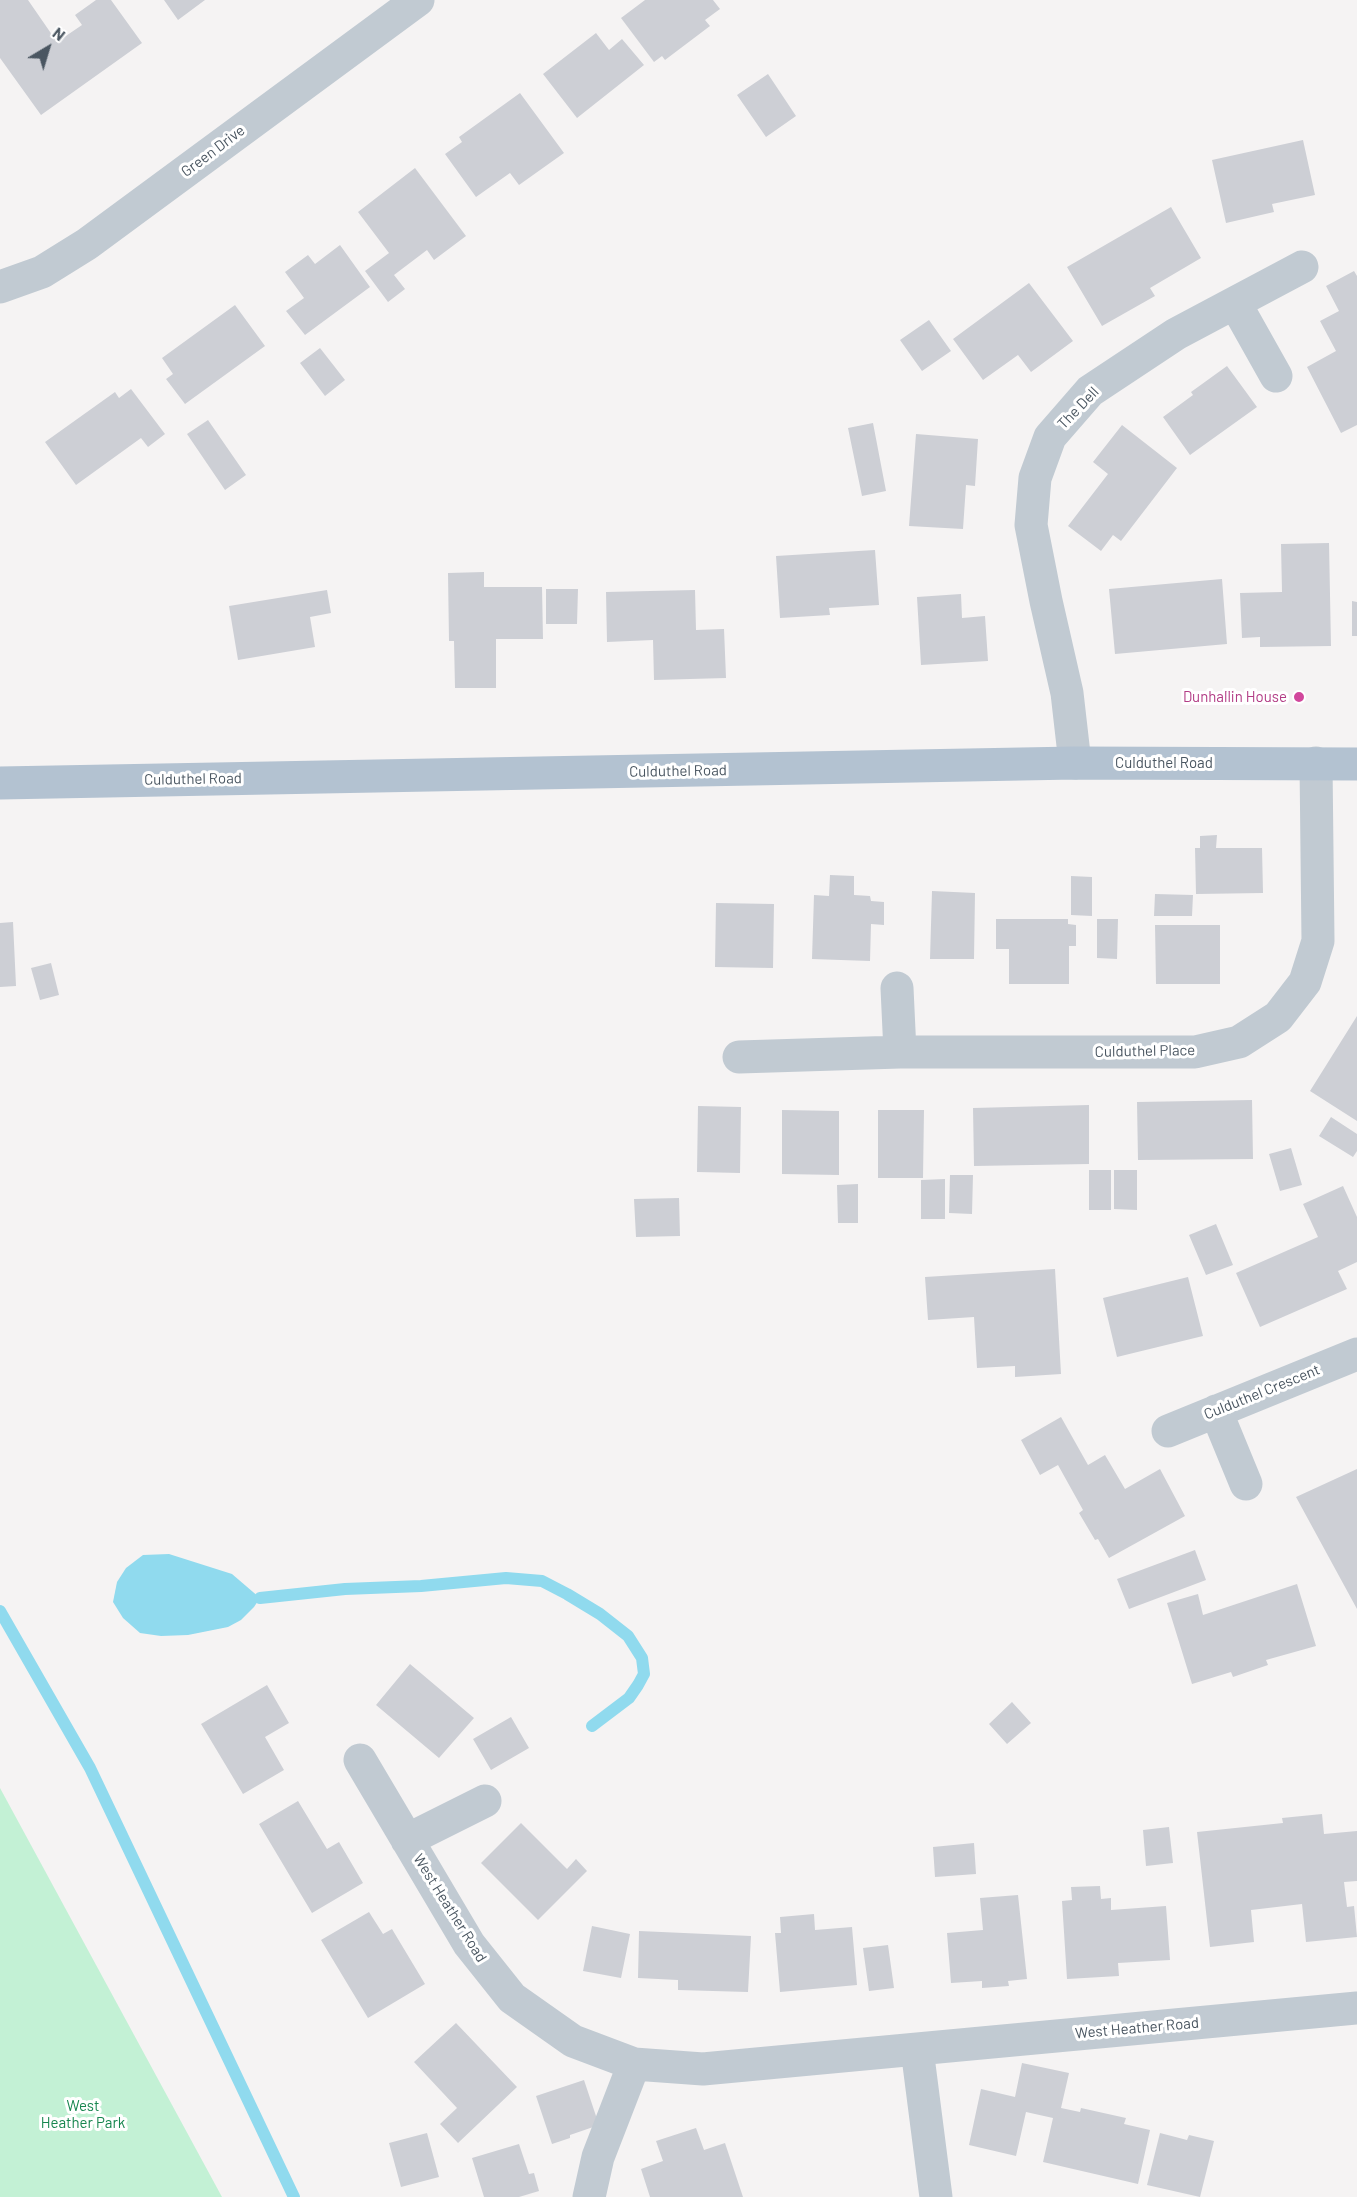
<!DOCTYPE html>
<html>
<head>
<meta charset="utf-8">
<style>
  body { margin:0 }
  #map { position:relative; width:1357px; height:2197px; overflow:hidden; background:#f5f3f3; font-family:Barlow,sans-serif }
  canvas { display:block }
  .north { position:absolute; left:18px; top:18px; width:60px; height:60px; -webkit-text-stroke:4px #fff; paint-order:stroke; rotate:38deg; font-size:16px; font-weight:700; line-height:24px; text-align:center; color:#4a5661 }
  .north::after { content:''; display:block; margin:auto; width:21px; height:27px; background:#4a5661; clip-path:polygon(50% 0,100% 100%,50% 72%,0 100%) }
</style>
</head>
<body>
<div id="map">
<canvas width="1357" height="2197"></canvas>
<div class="north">N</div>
</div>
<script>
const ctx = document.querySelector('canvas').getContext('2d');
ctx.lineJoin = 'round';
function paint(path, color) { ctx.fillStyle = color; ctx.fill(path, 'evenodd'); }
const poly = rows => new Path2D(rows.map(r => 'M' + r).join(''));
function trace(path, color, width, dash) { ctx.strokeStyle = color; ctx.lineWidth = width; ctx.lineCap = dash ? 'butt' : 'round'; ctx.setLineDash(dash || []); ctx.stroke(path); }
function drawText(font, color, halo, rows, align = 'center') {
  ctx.font = font + ' Barlow,sans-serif'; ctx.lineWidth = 6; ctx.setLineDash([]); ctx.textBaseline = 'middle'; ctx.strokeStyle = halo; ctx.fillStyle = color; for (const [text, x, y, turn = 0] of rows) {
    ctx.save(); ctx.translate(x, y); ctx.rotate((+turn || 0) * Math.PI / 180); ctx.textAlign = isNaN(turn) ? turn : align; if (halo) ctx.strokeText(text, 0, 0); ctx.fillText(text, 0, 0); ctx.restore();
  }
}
paint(poly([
  [0,1788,222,2197,0,2197]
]), '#c3f1d5');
paint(poly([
  [169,1554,232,1574,260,1598,254,1607,241,1620,228,1627,188,1635,161,1636,140,1633,123,1618,113,1602,117,1582,126,1568,143,1555]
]), '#90daee');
trace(poly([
  [260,1598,345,1589,421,1586,506,1578,542,1581,567,1594,600,1614,628,1636,642,1658,644,1674,638,1685,629,1698,592,1726],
  [0,1611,90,1768,294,2197]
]), '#90daee', 12);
paint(poly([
  [0,0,28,0,57,42,82,25,75,15,96,0,111,0,142,43,41,115,0,58],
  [164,0,205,0,178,20],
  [645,0,713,0,720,9,705,20,710,26,665,60,662,56,654,62,621,18],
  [596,33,609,50,622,39,644,65,577,118,543,74],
  [768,74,796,116,766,137,737,95],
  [520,93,564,153,519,185,510,173,476,197,445,154,462,142,459,137],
  [1303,140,1315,195,1272,204,1274,212,1226,223,1212,160],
  [415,168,466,236,434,260,427,250,394,275,405,289,388,302,365,271,389,253,358,212],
  [1171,207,1201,258,1150,288,1155,296,1102,326,1067,267],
  [340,245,370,287,305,335,286,311,304,298,285,272,308,255,315,264],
  [1354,271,1357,276,1357,425,1341,433,1307,367,1336,351,1320,321,1339,311,1326,286],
  [1029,283,1073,341,1031,372,1018,355,983,380,953,339],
  [235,305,265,346,185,404,166,379,173,374,162,358],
  [929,320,951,351,922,371,900,340],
  [320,348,345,380,325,396,300,363],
  [1227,366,1257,407,1190,455,1163,417,1193,395,1191,392],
  [131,389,165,434,148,447,141,438,76,485,45,442,115,392,119,398],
  [208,420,246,475,225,490,187,434],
  [873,423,886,491,862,496,848,428],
  [1122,425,1177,468,1121,541,1113,535,1101,551,1068,526,1108,474,1093,462],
  [916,434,978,439,975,486,966,485,963,529,909,526],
  [1329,543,1331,646,1260,647,1260,637,1242,638,1240,593,1282,592,1281,544],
  [875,550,879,605,829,608,830,615,780,618,776,556],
  [484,572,484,587,542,587,543,639,496,639,496,688,455,688,454,641,449,641,448,573],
  [1222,579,1227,644,1115,654,1109,589],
  [546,589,578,589,577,624,546,624],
  [327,590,331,613,310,617,315,647,238,660,229,606],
  [695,590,696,630,724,629,726,678,654,680,653,640,607,642,606,592],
  [961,594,962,618,985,616,988,661,921,665,917,597],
  [1352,601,1357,602,1357,636,1352,636],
  [1217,835,1216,848,1262,848,1263,893,1196,894,1195,848,1200,848,1200,836],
  [830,875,854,876,854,895,870,896,871,901,884,902,884,925,871,924,870,961,812,959,814,895,829,896],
  [1071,876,1092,877,1092,916,1071,915],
  [932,891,975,893,974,959,930,959],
  [1155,894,1193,895,1192,916,1154,916],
  [716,903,774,904,773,968,715,967],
  [996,919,1068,919,1068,924,1076,925,1076,946,1069,946,1069,984,1009,984,1009,949,996,949],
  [1097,919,1118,919,1117,959,1097,958],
  [13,922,16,986,0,987,0,923],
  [1155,925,1220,925,1220,984,1156,984],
  [51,963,59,995,40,1000,31,968],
  [1357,1016,1357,1121,1310,1091],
  [1252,1100,1253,1159,1138,1160,1137,1102],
  [1089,1105,1089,1164,974,1166,973,1108],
  [698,1106,741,1107,740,1173,697,1172],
  [782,1110,839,1111,839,1175,782,1174],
  [878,1110,924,1110,923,1178,878,1178],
  [1331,1117,1357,1134,1357,1151,1353,1157,1319,1136],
  [1291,1148,1302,1185,1280,1191,1269,1154],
  [1089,1170,1111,1170,1111,1210,1089,1210],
  [1114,1170,1137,1170,1137,1210,1114,1209],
  [950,1175,973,1175,972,1214,949,1213],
  [945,1179,945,1219,921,1219,921,1180],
  [858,1184,858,1223,838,1223,837,1185],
  [1343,1186,1357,1217,1357,1262,1338,1271,1347,1289,1260,1327,1236,1273,1318,1237,1303,1204],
  [679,1198,680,1236,636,1237,634,1199],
  [1216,1224,1233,1265,1206,1275,1189,1235],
  [1055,1269,1061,1374,1015,1377,1015,1366,977,1368,974,1317,928,1320,925,1277],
  [1188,1277,1203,1336,1117,1357,1103,1298],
  [1061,1417,1088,1465,1105,1455,1125,1489,1160,1469,1185,1516,1109,1558,1098,1539,1095,1540,1079,1513,1083,1510,1058,1465,1040,1475,1021,1440],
  [1357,1469,1357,1609,1296,1497],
  [1195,1550,1206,1580,1129,1609,1117,1579],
  [1297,1584,1316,1646,1266,1660,1268,1665,1233,1677,1231,1672,1192,1684,1167,1603,1198,1594,1203,1615],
  [410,1664,474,1718,439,1758,376,1705],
  [267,1685,289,1723,265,1737,284,1770,243,1794,201,1724],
  [1012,1702,1031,1723,1007,1744,989,1724],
  [511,1717,529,1748,491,1770,473,1739],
  [298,1801,327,1849,339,1842,363,1883,312,1913,259,1824],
  [1322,1814,1324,1834,1357,1831,1357,1881,1344,1882,1347,1907,1354,1906,1357,1937,1306,1942,1302,1904,1251,1910,1254,1942,1210,1947,1197,1832,1283,1823,1282,1818],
  [521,1823,567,1869,576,1859,587,1871,538,1920,481,1863],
  [1169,1827,1173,1863,1146,1866,1143,1830],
  [974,1843,976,1874,935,1877,933,1847],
  [1100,1886,1101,1899,1111,1898,1111,1910,1166,1906,1170,1960,1118,1963,1119,1976,1067,1979,1062,1901,1072,1900,1071,1887],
  [1018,1895,1027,1979,1008,1981,1009,1986,982,1988,982,1981,951,1983,947,1933,983,1930,980,1898],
  [369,1912,383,1934,392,1929,425,1984,368,2018,321,1940],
  [814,1914,815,1930,852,1927,857,1985,780,1992,775,1933,781,1933,780,1917],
  [592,1926,630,1934,621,1978,583,1971],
  [639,1931,751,1936,748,1992,678,1990,678,1980,638,1978],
  [888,1945,894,1988,869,1991,863,1948],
  [456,2023,517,2087,458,2143,440,2124,457,2108,414,2062],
  [1022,2063,1069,2073,1061,2108,1080,2112,1081,2108,1126,2118,1124,2124,1150,2130,1138,2184,1043,2162,1053,2118,1026,2112,1016,2156,969,2145,981,2089,1015,2097],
  [584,2080,599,2125,570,2135,570,2138,552,2144,536,2096],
  [696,2128,704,2150,725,2143,743,2197,650,2197,641,2169,663,2161,656,2141],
  [427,2133,439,2177,401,2187,389,2143],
  [1160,2133,1187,2140,1189,2135,1214,2141,1200,2197,1147,2185],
  [519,2144,529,2174,534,2173,539,2191,519,2197,484,2197,472,2158]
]), '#cdcfd5');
trace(poly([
  [0,287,42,272,87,244,418,0],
  [1235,303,1276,376],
  [1075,763,1067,693,1046,601,1031,525,1035,478,1050,437,1090,391,1176,334,1302,267],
  [897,988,900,1052],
  [739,1057,900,1052,1195,1052,1239,1042,1278,1017,1305,982,1318,941,1316,763],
  [1216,1411,1246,1484],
  [1168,1431,1357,1354],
  [360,1760,469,1944,512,1998,573,2041,634,2064,703,2069,1357,2008],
  [407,1840,485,1801],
  [917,2049,936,2197],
  [589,2197,598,2157,634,2064]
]), '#c1cad2', 33);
trace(poly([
  [0,783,1075,763,1357,764]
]), '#b3c2d1', 33);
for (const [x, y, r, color] of [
  [1299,697,6,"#d1479c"]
]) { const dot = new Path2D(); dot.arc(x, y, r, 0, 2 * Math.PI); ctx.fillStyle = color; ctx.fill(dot); trace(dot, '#fff', 2); }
drawText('15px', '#4a5661', '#fff', [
  ["Green Drive",213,151,-37],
  ["The Dell",1078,408,-46],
  ["Culduthel Road",1164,763],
  ["Culduthel Road",678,771,-1],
  ["Culduthel Road",193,779,-1],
  ["Culduthel Place",1145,1051,-1],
  ["Culduthel Crescent",1262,1392,-22],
  ["West Heather Road",450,1908,58],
  ["West Heather Road",1137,2028,-5]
]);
drawText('15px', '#b23c85', '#fff', [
  ["Dunhallin House",1287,697]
], 'right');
drawText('15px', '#17864f', '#fff', [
  ["West",83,2106],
  ["Heather Park",83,2123]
]);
</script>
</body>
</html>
